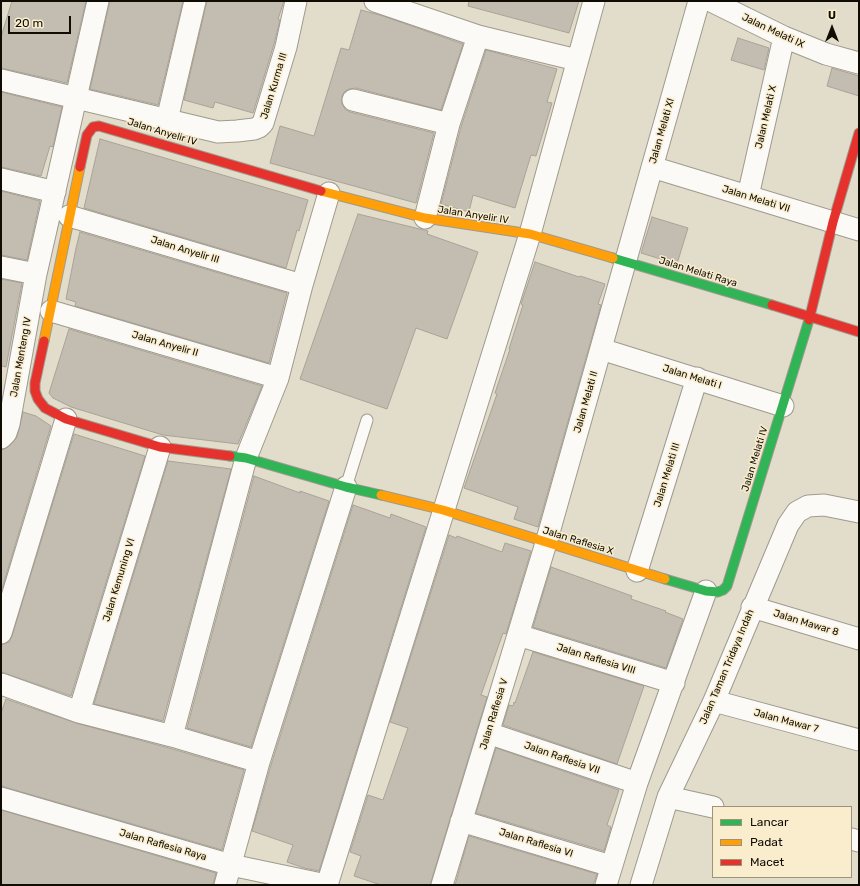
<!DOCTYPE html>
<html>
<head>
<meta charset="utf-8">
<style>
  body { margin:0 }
  #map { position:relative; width:860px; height:886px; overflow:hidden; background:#e2dccb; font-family:Rubik,sans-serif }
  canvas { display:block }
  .frame { position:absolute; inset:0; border:2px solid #100c03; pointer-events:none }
  .legend { position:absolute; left:712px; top:806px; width:140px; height:72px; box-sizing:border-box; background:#f9edce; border:1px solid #9c937d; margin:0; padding:5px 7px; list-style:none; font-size:12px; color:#100c03 }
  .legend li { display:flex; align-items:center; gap:8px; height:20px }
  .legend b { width:20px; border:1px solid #9c937d }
  .north { position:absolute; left:812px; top:8px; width:40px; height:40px; -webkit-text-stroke:3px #f9edce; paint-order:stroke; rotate:0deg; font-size:11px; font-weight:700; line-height:16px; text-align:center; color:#100c03 }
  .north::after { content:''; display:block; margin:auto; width:14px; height:18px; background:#100c03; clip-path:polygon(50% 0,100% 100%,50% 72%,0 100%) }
  .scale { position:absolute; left:8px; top:16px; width:63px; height:18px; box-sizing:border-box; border:2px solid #100c03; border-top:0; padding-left:5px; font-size:12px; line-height:14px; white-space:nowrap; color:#100c03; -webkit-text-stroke:3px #f9edce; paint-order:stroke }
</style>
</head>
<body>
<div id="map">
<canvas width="860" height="886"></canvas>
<div class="frame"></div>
<ul class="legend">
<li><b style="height:5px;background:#30b455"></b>Lancar</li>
<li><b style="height:5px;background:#ff9f0a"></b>Padat</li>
<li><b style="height:5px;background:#e5322d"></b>Macet</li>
</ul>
<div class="north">U</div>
<div class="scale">20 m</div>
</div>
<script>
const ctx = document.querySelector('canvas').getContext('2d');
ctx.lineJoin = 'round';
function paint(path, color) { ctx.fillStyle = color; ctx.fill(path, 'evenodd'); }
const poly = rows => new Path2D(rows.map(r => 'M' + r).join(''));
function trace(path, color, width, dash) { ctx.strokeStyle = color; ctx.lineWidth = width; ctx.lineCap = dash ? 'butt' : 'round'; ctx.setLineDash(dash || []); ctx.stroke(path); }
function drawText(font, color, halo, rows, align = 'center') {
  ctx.font = font + ' Rubik,sans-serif'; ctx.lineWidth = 3; ctx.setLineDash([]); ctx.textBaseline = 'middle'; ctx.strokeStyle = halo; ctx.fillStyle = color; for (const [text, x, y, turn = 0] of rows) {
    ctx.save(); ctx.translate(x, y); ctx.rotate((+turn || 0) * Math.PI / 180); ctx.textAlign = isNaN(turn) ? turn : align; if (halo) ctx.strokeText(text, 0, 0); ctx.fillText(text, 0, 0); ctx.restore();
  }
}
const building = poly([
  [12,1,86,1,67,83,1,68,1,37,12,1],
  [110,1,183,1,158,105,90,89,110,1],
  [207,1,284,1,278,19,280,20,274,44,253,113,215,102,213,108,184,100,207,1],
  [469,1,579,1,569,33,468,6,469,1],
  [361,10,383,16,463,44,441,110,356,88,349,89,344,92,342,97,342,104,345,109,350,112,434,133,416,203,270,163,280,126,314,136,341,48,349,50,361,10],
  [738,38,769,48,764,70,731,60,738,38],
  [486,50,557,69,547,102,552,103,536,156,531,155,515,208,473,195,469,212,441,204,461,127,486,50],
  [832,68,859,76,859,96,827,86,832,68],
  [1,92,62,107,53,147,50,146,41,176,1,167,1,92],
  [100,139,308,200,299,231,297,230,286,268,84,208,100,139],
  [1,191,40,201,27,260,1,255,1,191],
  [358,214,428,231,427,234,478,252,447,339,416,328,387,409,300,379,358,214],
  [652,217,688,228,677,264,641,253,652,217],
  [80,232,287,293,269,363,75,306,76,302,66,299,76,248,80,232],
  [535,262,579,277,580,276,605,284,598,304,601,305,538,527,514,519,518,507,464,488,497,394,495,393,510,349,509,349,523,305,521,304,535,262],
  [1,279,22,283,6,367,1,366,1,279],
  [69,329,262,386,238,444,163,435,71,407,53,398,49,393,69,329],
  [23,412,36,416,51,426,1,592,1,450,4,449,9,446,17,437,23,412],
  [74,434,145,456,71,696,1,672,1,645,9,642,12,636,74,434],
  [168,461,231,469,163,721,94,704,168,461],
  [254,476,300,493,300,491,329,501,251,747,187,728,254,476],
  [353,505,390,518,391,514,426,527,319,871,304,868,287,862,293,845,252,831,271,765,353,505],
  [449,535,456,538,457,536,502,552,505,543,531,551,506,634,503,633,481,695,487,697,430,885,381,885,354,876,361,856,350,852,368,795,383,800,408,728,390,722,449,535],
  [551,567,632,596,631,599,666,611,665,612,683,619,666,668,533,627,551,567],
  [533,652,644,686,617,764,503,725,509,705,513,706,514,702,515,703,533,652],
  [6,699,76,723,169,748,244,770,222,850,1,786,1,713,6,699],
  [496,748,619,790,607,825,611,827,604,851,476,813,496,748],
  [1,810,216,873,213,885,1,885,1,810],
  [469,836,597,874,593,885,455,885,469,836]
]);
paint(building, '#c2bdb0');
trace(building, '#a8a397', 1);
const lane = poly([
  [346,487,367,420]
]);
const street = poly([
  [375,1,478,36,577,60],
  [711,1,784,37,826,54,859,63],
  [1,80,218,132,237,131,254,129,259,127,263,123,286,47,296,1],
  [353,100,449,124],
  [167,120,195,1],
  [652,167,859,230],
  [1,179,55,192],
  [748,196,784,37],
  [69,216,302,285],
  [425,218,449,124,478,36],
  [1,267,36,274],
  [51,311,278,378],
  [601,349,783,406],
  [1,438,6,433,9,424,36,274,98,1],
  [637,571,697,378],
  [752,607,859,639],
  [1,633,66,419],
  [518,635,674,683],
  [1,684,79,712,172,736,259,762],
  [714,701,859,740],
  [79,712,160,447],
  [488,733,637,783],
  [172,736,246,458,278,378,302,285,329,193],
  [668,797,713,807],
  [1,798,231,865,326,885],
  [461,821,611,866],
  [851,839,859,841],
  [225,885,259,762,346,487],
  [327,885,530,234,594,1],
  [442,885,546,543,699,1],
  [606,885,637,783,706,591],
  [641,885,668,797,714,701,788,525,797,512,808,506,824,505,859,512]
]);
const fast = poly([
  [613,258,772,305],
  [230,456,246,458,346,487,381,495],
  [665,579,706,591,718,592,723,590,727,586,809,320]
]);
const slow = poly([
  [321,191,425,218,530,234,613,258],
  [44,341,80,167],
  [381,495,443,510,665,579]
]);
const jam = poly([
  [80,167,87,135,93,127,99,126,321,191],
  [772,305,859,332],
  [809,320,833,222,859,133],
  [44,341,35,383,35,391,38,399,45,408,66,419,160,447,230,456]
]);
trace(lane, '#9f9a8d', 13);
trace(street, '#9f9a8d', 23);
trace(fast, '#9f9a8d', 11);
trace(slow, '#9f9a8d', 11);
trace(jam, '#9f9a8d', 11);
trace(lane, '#fbfaf7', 11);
trace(street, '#fbfaf7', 21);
trace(fast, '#30b455', 9);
trace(slow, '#ff9f0a', 9);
trace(jam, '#e5322d', 9);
drawText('10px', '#100c03', '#f9edce', [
  ["Jalan Melati IX",773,31,25],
  ["Jalan Kurma III",274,86,-73],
  ["Jalan Melati X",766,117,-77],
  ["Jalan Melati XI",662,131,-74],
  ["Jalan Anyelir IV",162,132,17],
  ["Jalan Melati VII",756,199,17],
  ["Jalan Anyelir IV",473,215,9],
  ["Jalan Anyelir III",185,250,17],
  ["Jalan Melati Raya",698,272,17],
  ["Jalan Anyelir II",165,344,16],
  ["Jalan Menteng IV",21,357,-80],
  ["Jalan Melati I",692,377,17],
  ["Jalan Melati II",586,402,-74],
  ["Jalan Melati IV",755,459,-73],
  ["Jalan Melati III",667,475,-73],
  ["Jalan Raflesia X",578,541,17],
  ["Jalan Kemuning VI",119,580,-73],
  ["Jalan Mawar 8",806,623,17],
  ["Jalan Raflesia VIII",596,659,17],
  ["Jalan Taman Tridaya Indah",727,667,-67],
  ["Jalan Raflesia V",494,714,-73],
  ["Jalan Mawar 7",786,721,15],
  ["Jalan Raflesia VII",562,758,19],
  ["Jalan Raflesia VI",536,843,17],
  ["Jalan Raflesia Raya",163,845,16]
]);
</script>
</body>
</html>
